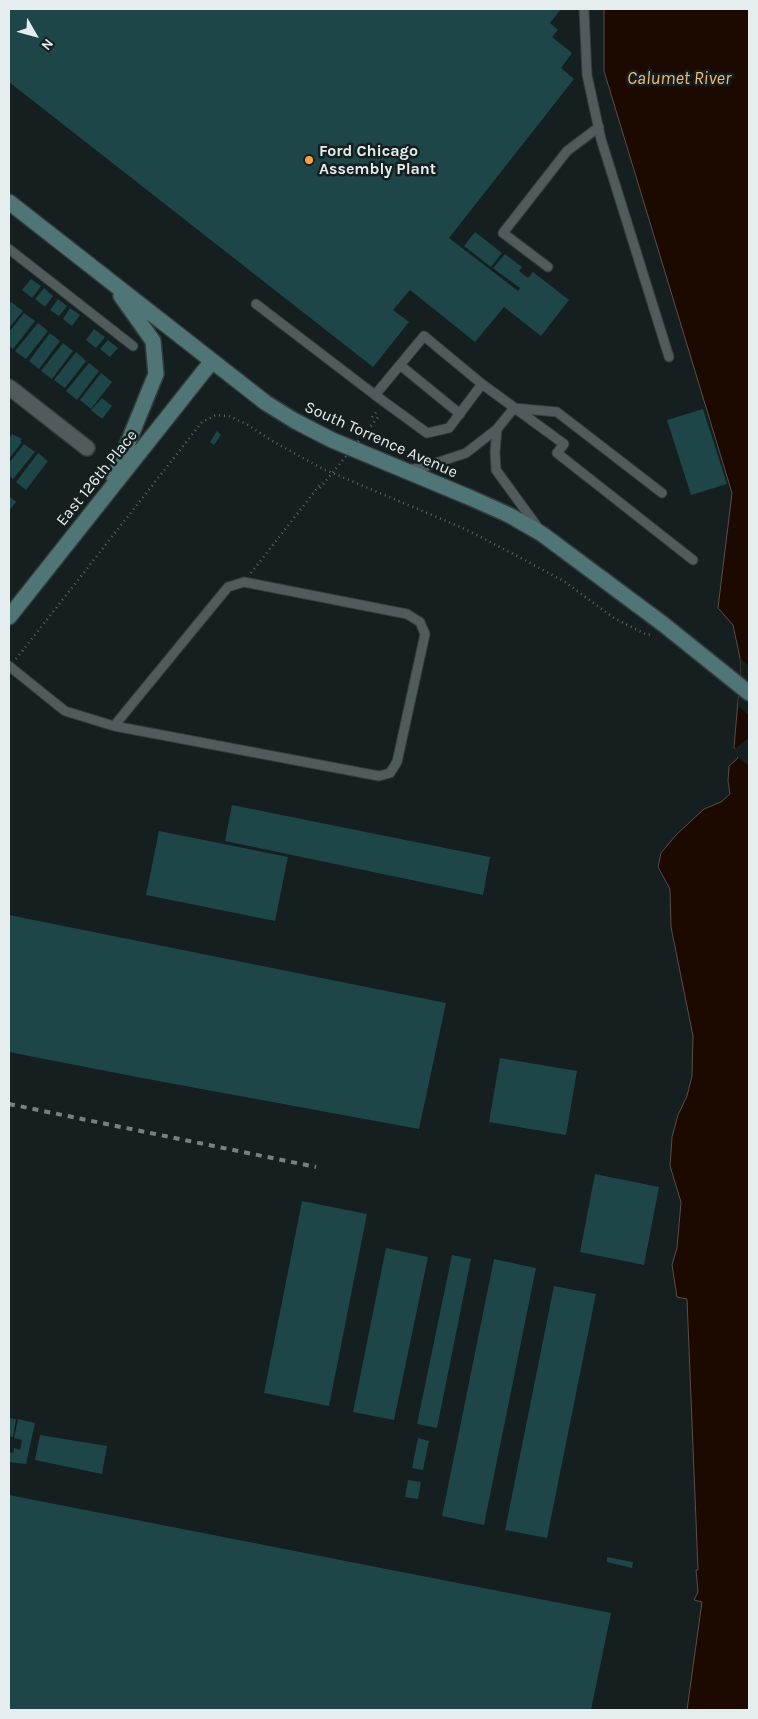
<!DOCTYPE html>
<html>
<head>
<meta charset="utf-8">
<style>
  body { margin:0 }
  #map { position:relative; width:758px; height:1719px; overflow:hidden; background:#151f20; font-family:Karla,sans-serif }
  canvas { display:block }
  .frame { position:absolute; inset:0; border:10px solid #e6edee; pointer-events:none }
  .north { position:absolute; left:10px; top:10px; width:50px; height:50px; -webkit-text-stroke:4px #151f20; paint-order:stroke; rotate:128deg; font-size:14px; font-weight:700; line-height:20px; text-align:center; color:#e6edee }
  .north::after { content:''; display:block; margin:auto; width:18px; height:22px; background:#e6edee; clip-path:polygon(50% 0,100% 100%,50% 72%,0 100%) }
</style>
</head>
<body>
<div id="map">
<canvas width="758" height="1719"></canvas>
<div class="frame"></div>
<div class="north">N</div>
</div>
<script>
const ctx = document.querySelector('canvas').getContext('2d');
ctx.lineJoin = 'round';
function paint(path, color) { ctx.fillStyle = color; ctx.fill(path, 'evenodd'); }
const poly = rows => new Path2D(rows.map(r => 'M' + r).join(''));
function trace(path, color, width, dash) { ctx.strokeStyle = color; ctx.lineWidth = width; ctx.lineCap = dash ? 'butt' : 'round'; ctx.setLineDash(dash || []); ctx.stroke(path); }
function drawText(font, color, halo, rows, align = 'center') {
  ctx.font = font + ' Karla,sans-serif'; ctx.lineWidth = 5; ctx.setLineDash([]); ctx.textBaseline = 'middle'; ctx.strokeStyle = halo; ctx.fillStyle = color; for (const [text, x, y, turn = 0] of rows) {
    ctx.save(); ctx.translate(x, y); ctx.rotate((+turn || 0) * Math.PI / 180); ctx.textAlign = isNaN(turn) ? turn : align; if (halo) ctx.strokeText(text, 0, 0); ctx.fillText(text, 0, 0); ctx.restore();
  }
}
const water = poly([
  [604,9,749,9,749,1710,687,1710,702,1602,694,1600,698,1592,696,1570,698,1570,687,1299,677,1297,672,1265,677,1248,681,1202,670,1166,672,1137,678,1115,687,1096,692,1076,693,1036,671,927,670,889,658,867,661,853,676,835,704,809,721,802,730,794,728,781,729,766,738,758,734,747,741,667,740,658,733,625,718,608,732,493,604,71,604,9]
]);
paint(water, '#1c0a00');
trace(water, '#594e47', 1);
paint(poly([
  [740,658,749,666,749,715,738,706,741,667],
  [749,738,749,766,735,755,733,750]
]), '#151f20');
paint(poly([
  [9,9,561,9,550,23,558,30,552,37,572,53,561,68,574,79,449,238,518,291,520,288,493,268,505,254,522,267,519,271,528,278,533,272,569,300,541,336,504,307,475,342,410,290,393,310,409,322,373,367,9,82],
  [475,232,502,253,491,267,464,246],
  [31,279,41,286,32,298,22,290],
  [44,288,53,296,45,307,35,299],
  [58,299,67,306,59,316,50,310],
  [11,302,23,311,9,328,9,306],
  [70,308,80,315,72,326,63,319],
  [24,313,35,321,13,349,9,346,9,332],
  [38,323,48,331,26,359,15,351],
  [94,329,105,337,96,348,86,340],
  [50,333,60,341,39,369,29,361],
  [108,340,118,348,110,357,100,349],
  [63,343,73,351,52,379,41,371],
  [76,352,86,361,65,388,54,380],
  [89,363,99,371,77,400,66,391],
  [101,373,112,382,91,409,80,400],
  [102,398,112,406,102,419,91,410],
  [703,409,727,484,691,495,667,420],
  [217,431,221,435,214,445,210,442],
  [12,434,22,439,20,441,22,442,9,459,9,438],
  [24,444,35,452,13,479,9,476,9,463],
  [38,453,48,461,26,490,16,482],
  [9,496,16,502,9,511],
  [232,805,490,857,483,895,225,841],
  [159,831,288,857,275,921,146,895],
  [9,915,446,1003,419,1129,142,1078,9,1052],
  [500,1058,577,1071,566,1135,489,1122],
  [595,1174,659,1187,644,1265,580,1252],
  [302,1201,367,1214,329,1406,264,1393],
  [386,1248,428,1257,394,1420,353,1412],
  [452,1255,471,1259,437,1428,417,1424],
  [494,1259,536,1268,484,1525,442,1516],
  [554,1286,596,1294,547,1538,505,1530],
  [9,1418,16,1419,13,1437,9,1436],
  [18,1419,35,1423,26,1464,9,1462,9,1452,13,1453,14,1448,20,1450,22,1440,14,1438],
  [40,1435,107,1446,102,1474,35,1460],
  [418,1438,429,1441,423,1470,412,1468],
  [408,1480,421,1482,418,1499,405,1497],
  [9,1495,611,1613,591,1710,9,1710],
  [607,1557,633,1562,632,1568,607,1562]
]), '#1e4547');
const lane = poly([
  [584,9,587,75,601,139,669,357],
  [9,249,133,346],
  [548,267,503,233,567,151,599,127],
  [256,304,375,395],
  [400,365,460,414],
  [482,384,449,428,427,433,375,395,424,336,482,384,564,444,557,453,693,560],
  [514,408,557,412,662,493],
  [497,429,495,452,496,470,539,529],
  [408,470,424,467,466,453,497,429,514,408],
  [9,666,65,711,114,726,379,776,390,773,397,762,425,634,420,622,407,614,244,582,228,587,114,726]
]);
const street = poly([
  [9,387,87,448]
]);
const secondary = poly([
  [9,202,266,403,295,421,332,440,471,498,509,515,542,534,663,624,749,693],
  [114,477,156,374,153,341,121,296],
  [9,617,212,361]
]);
trace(lane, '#343b3c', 11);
trace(street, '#343b3c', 18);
trace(secondary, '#343b3c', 18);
trace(poly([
  [372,417,378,410],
  [251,573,322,482],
  [16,659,202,422,216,415,229,416,248,425,274,442,323,469,465,529,521,558,565,582,614,618,647,635,653,634]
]), '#5c6566', 2.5, [1, 4]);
trace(lane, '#4f5b5c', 9);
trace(street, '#4f5b5c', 15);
trace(secondary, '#4f7577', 15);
trace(poly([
  [9,1104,316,1167]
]), '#788182', 4, [6, 6]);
trace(poly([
  [320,488,379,416]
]), '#5c6566', 2.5, [1, 4]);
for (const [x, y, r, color] of [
  [309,160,5,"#f5a346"]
]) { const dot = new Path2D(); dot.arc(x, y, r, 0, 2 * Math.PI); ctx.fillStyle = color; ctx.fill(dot); trace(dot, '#151f20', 2); }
drawText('bold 16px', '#e6edee', '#151f20', [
  ["Ford Chicago",319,151],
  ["Assembly Plant",319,169]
], 'left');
drawText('16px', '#e6edee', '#151f20', [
  ["South Torrence Avenue",381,440,24],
  ["East 126th Place",97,478,-51]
]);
drawText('italic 18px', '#fab977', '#151f20', [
  ["Calumet River",679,79]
]);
</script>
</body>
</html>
